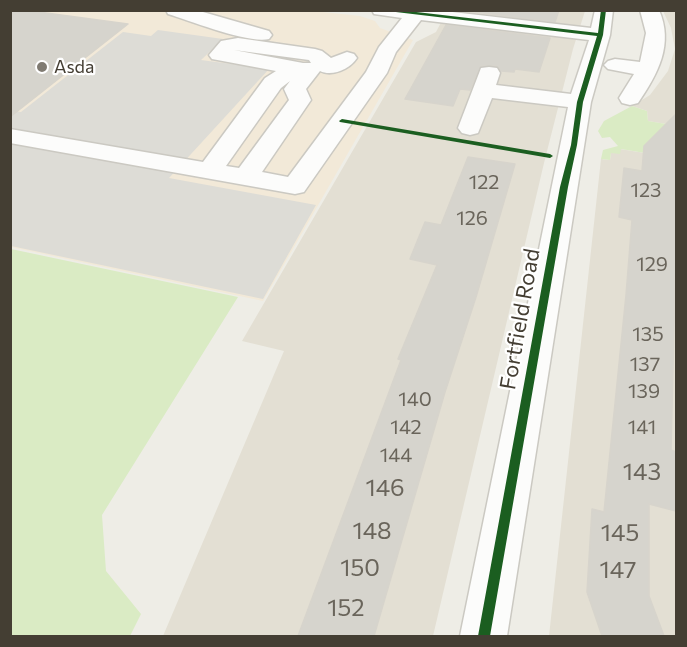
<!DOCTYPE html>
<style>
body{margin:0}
#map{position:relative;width:687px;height:647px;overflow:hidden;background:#eeede6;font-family:Commissioner,sans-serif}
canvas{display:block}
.frame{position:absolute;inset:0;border:12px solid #443e33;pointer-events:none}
</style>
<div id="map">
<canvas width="687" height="647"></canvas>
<div class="frame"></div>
</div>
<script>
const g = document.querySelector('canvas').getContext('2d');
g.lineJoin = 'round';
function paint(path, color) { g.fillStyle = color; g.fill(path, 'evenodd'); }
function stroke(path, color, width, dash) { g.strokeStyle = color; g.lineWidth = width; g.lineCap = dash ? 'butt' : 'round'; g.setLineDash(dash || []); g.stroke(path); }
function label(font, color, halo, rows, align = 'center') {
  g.font = font + ' Commissioner,sans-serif'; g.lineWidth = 4.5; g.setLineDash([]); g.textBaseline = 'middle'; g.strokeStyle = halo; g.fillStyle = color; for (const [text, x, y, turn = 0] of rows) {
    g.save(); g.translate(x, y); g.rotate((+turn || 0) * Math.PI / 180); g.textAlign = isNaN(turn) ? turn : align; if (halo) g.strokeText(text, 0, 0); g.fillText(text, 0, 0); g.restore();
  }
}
paint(new Path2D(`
 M447,11H585L573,49L544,163L433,636H163L284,351L242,341L416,42L436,32Z
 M663,11H676V131L664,129L666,124L648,121L647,111L632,106L650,95L668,71L675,49L671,28Z
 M620,149L676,158V636H549L601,159L610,160L611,153Z`), '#e3dfd3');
paint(new Path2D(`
 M11,11H314L360,16L375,21L380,28L413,40L263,301L11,247Z`), '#f2e9d8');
paint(new Path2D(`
 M632,106L647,111L648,121L666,124L664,129L676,131V158L621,149L620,154L611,153L610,160L601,159L603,150L618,146L610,137L602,138L598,131L604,121Z
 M11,249L238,297L102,515L106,571L141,614L130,636H11Z`), '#daebc4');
paint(new Path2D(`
 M158,30L223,39L201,60L269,69L169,178L316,205L263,299L11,246L10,110L21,112L123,32L151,36Z`), '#dddcd6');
const building = new Path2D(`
 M10,10H24L128,24L10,117Z
 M459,10H559L555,22Z
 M446,25L550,38L539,72L515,69L514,72L501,71L497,66H481L470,90L460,89L453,106L405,99Z
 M676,114V247L671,450L676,452V511L649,504V596L664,636H602L587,592L592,509L604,512L626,295L632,220L619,217L624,168L642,171L644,146Z
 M468,157L515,164L476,297L445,392L374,636H298L401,360L398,359L437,265L410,259L425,222L441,225Z`);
paint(building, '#d6d4cd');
stroke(building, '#d7d4cc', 1.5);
const minor = new Path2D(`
 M166,10H196L269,31L272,35L269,39C248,44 191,21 168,14Z
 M372,10H435L591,28L595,10H613L610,35L591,102L507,636H460L568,107L492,98L478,133L470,135L462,133L458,128L481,68L489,67L497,68L500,73L496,85L571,94L589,40L421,20L396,52L387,73L304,192L295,194L10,143V129L203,162L265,78L276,71L212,59L209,55L221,41L238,38L315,49L322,51L331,58L347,52L354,54L357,58C350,69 332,77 320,71L306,89L311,100L262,172L288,177L366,72L379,47L402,18L374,14ZM234,50L309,60L311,63H303ZM290,81L284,89L289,100L239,168L226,166L281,88Z
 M640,10H659C674,44 658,74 638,103L630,105L622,103L619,98L634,74L608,69L604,65L608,61L615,59L640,62L646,33Z`);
stroke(minor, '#cbc9c2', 3);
paint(minor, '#fcfcfb');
paint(new Path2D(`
 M379,10H399L598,33L601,10H606L603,35L583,102L577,145L568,187L490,636H478L560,187L571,145L577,102L597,36Z
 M342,119L550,154L553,156L550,158L340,122L339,121Z`), '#1b5e20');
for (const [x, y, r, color] of [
 [42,67,6,"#807b72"]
]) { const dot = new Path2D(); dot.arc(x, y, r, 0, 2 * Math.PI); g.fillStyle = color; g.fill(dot); stroke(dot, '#fff', 2); }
label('18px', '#443e33', '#fff', [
 ["Asda",54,67]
], 'left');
label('20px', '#6a655b', null, [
 ["122",484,182],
 ["123",646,190],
 ["126",472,218],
 ["129",652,264],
 ["135",648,334],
 ["137",645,364],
 ["139",644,391],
 ["140",415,399],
 ["142",406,427],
 ["141",642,427],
 ["144",396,455]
]);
label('22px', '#443e33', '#fff', [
 ["Fortfield Road",520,319,-80]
]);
label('24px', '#6a655b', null, [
 ["143",642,472],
 ["146",385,488],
 ["148",372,531],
 ["145",620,533],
 ["150",360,568],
 ["147",618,570],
 ["152",346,608]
]);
</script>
